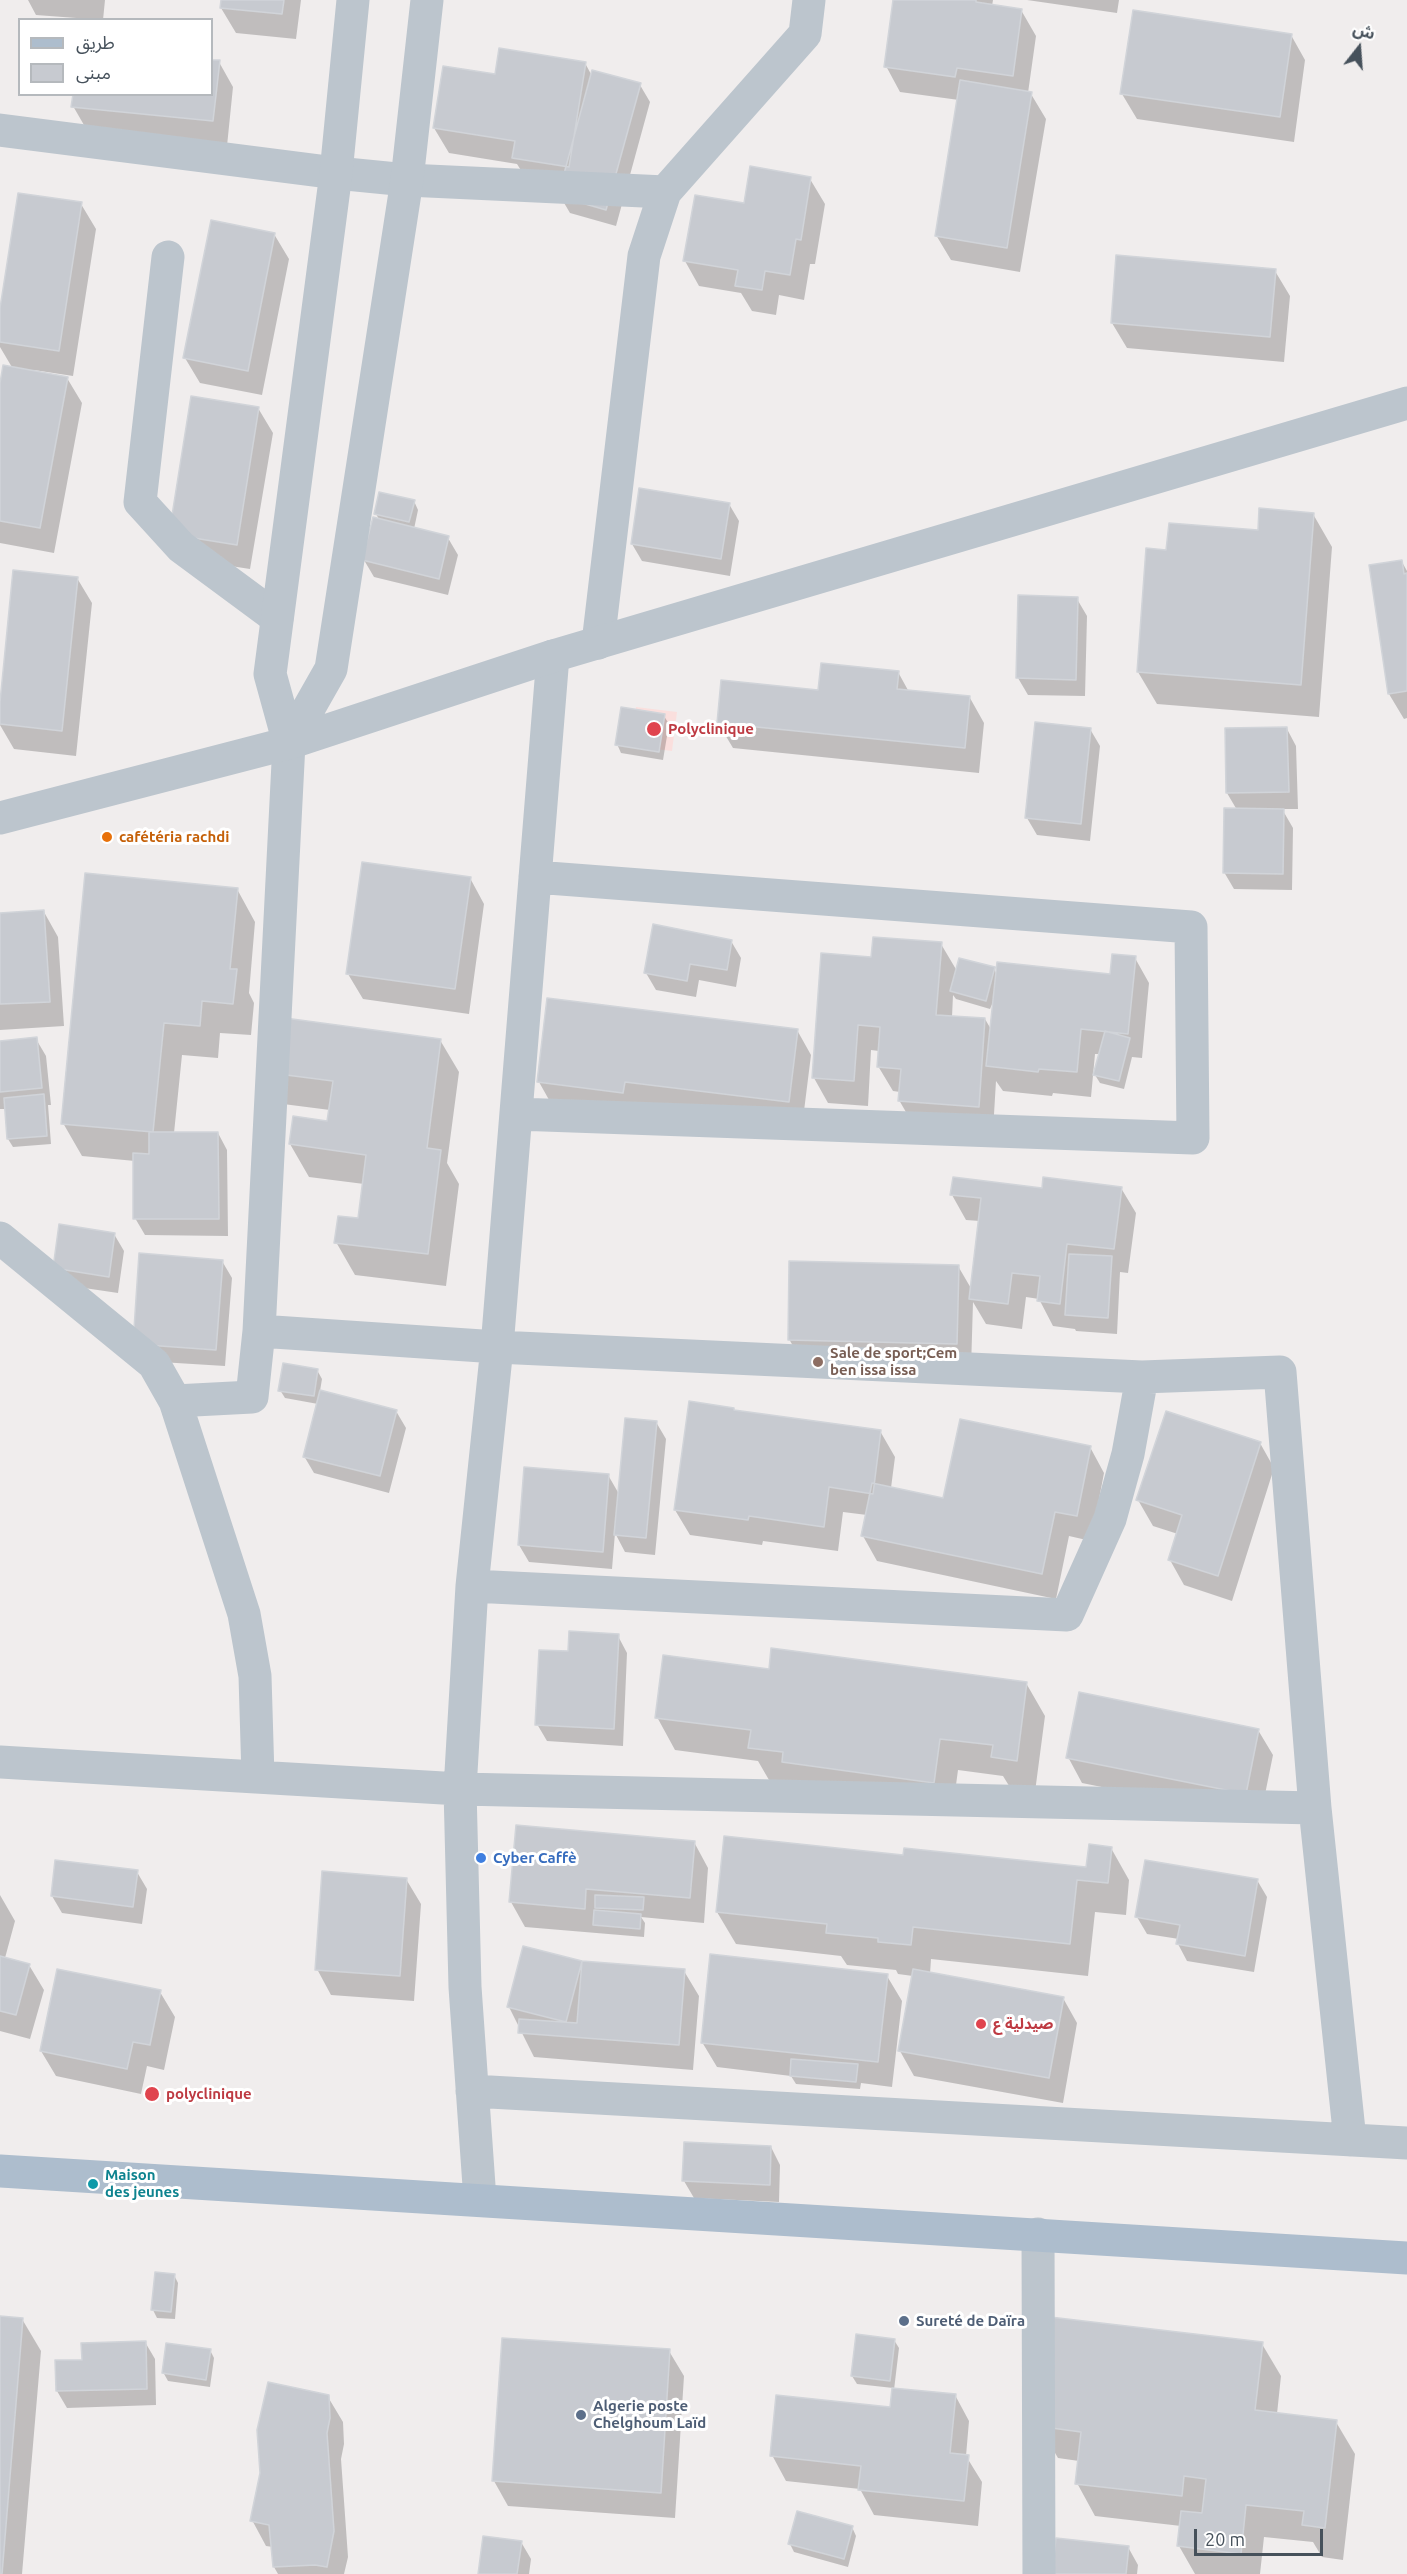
<!DOCTYPE html>
<meta charset="utf-8">
<style>
body{margin:0}
#map{position:relative;width:1407px;height:2574px;overflow:hidden;background:#f0eded;font-family:Ubuntu,"Noto Sans Arabic",sans-serif}
canvas{display:block}
.legend{position:absolute;left:18px;top:18px;width:195px;height:78px;box-sizing:border-box;background:#fff;border:2px solid #b5b9bd;margin:0;padding:8px 10px;list-style:none;font-size:18px;color:#46515b}
.legend li{display:flex;align-items:center;gap:12px;height:30px}
.legend b{width:30px;border:2px solid #b5b9bd}
.north{position:absolute;left:1329px;top:18px;width:60px;height:60px;-webkit-text-stroke:4px #fff;paint-order:stroke;rotate:17deg;font-size:16px;font-weight:700;line-height:24px;text-align:center;color:#46515b}
.north::after{content:'';display:block;margin:auto;width:21px;height:27px;background:#46515b;clip-path:polygon(50% 0,100% 100%,50% 72%,0 100%)}
.scale{position:absolute;left:1194px;top:2529px;width:129px;height:27px;box-sizing:border-box;border:3px solid #46515b;border-top:0;padding-left:8px;font-size:18px;line-height:21px;white-space:nowrap;color:#46515b;-webkit-text-stroke:4px #fff;paint-order:stroke}
</style>
<div id="map">
<canvas width="1407" height="2574"></canvas>
<ul class="legend">
<li><b style="height:8px;background:#adbdcd"></b>طريق</li>
<li><b style="height:16px;background:#c7cad0"></b>مبنى</li>
</ul>
<div class="north">ش</div>
<div class="scale">20 m</div>
</div>
<script>
const g = document.querySelector('canvas').getContext('2d');
g.lineJoin = 'round';
function paint(path, color) { g.fillStyle = color; g.fill(path, 'evenodd'); }
function stroke(path, color, width, dash) { g.strokeStyle = color; g.lineWidth = width; g.lineCap = dash ? 'butt' : 'round'; g.setLineDash(dash || []); g.stroke(path); }
function label(font, color, halo, rows, align = 'center') {
  g.font = font + ' Ubuntu,"Noto Sans Arabic",sans-serif'; g.lineWidth = 6; g.setLineDash([]); g.textBaseline = 'middle'; g.strokeStyle = halo; g.fillStyle = color; for (const [text, x, y, turn = 0] of rows) {
    g.save(); g.translate(x, y); g.rotate((+turn || 0) * Math.PI / 180); g.textAlign = isNaN(turn) ? turn : align; if (halo) g.strokeText(text, 0, 0); g.fillText(text, 0, 0); g.restore();
  }
}
paint(new Path2D(`
 M636,707L677,712L672,751L631,746Z`), '#fadfdd');
paint(new Path2D(`
 M28,0H105L103,20L36,15Z
 M222,0H301L296,39L236,33L221,8Z
 M895,0H993L992,6L1021,10L1036,36L1028,93L1031,94L1046,119L1020,272L951,260L936,235L959,100L900,92L886,66Z
 M1027,0H1119L1117,13Z
 M1291,35L1305,60L1294,142L1137,119L1122,94Z
 M212,61L219,62L233,87L227,146L88,132L73,106L212,94Z
 M585,63L592,76L640,85L650,102L616,226L570,213L560,196L529,183L517,164L449,153L434,128L496,76Z
 M810,179L825,204L815,264H810L804,300L779,295L776,315L752,311L741,293L699,286L685,261L745,204Z
 M81,204L96,229L73,376L34,370V372L67,378L82,403L54,553L0,543V392L13,369L0,347V318Z
 M274,234L289,259L262,395L200,383L185,358Z
 M1275,271L1290,296L1284,362L1127,348L1112,323Z
 M258,408L273,433L250,569L185,559Z
 M414,501L418,510L414,529L448,538L458,555L448,595L374,577L364,560L380,521L376,514Z
 M729,504L739,521L730,576L642,561L632,544Z
 M1313,514L1332,547L1319,717L1157,704L1138,672L1168,551L1259,531Z
 M1402,562L1407,571V718L1404,719L1389,694Z
 M77,578L92,603L76,756L14,749L0,725V717Z
 M1077,599L1087,616L1085,696L1028,695L1018,678Z
 M898,672L909,692L970,698L984,723L979,773L733,748L718,723L820,692Z
 M664,716L669,724L663,760L621,753L617,744Z
 M1090,729L1100,746L1090,841L1037,835L1027,818Z
 M1287,729L1296,746L1298,809H1282L1293,828L1292,890L1234,889L1224,872L1237,810L1227,793Z
 M470,878L484,904L469,1014L363,999L348,974Z
 M237,889L255,922L249,993L254,1003L251,1035L220,1033L218,1058L182,1055L174,1133H218L227,1150L228,1236L145,1235L135,1218V1161L82,1156L63,1123Z
 M44,912L58,937L64,1026L0,1030V915Z
 M731,941L741,958L736,987L699,980L696,997L656,990L646,973Z
 M941,944L957,971L994,969L997,975L1111,976L1135,958L1149,983L1142,1058L1132,1057L1124,1089L1100,1083L1095,1075L1100,1054H1095L1091,1097L1053,1093L1052,1096L1003,1091L996,1081L993,1131L914,1126L899,1100L900,1092L893,1091L878,1066L879,1051L871,1050L868,1106L828,1103L814,1078L873,959ZM953,995L956,999L990,1009L995,997L992,1031L985,1019L952,1017Z
 M797,1030L811,1055L802,1127L553,1107L539,1082Z
 M36,1039L46,1056L51,1105H48L51,1144L13,1147L8,1139L6,1109H0V1043Z
 M440,1040L459,1072L447,1163L459,1184L446,1286L355,1275L336,1242L359,1220L364,1184L309,1177L290,1144L328,1123L330,1110L283,1104L265,1072Z
 M1121,1188L1136,1213L1128,1273L1120,1272L1117,1334L1076,1331L1075,1329L1053,1326L1039,1299L1026,1297L1022,1329L986,1324L973,1302L971,1369L804,1365L789,1339L958,1266L972,1290L980,1221L966,1220L952,1195Z
 M114,1234L124,1251L118,1293L64,1285L54,1268Z
 M222,1261L232,1278L225,1366L144,1361Z
 M317,1370L322,1379L320,1391L396,1411L406,1428L389,1493L314,1473L304,1456L318,1404L285,1398L280,1390Z
 M735,1411L880,1431L895,1457L891,1488L945,1500L1090,1447L1104,1473L1091,1541L1069,1536L1056,1599L877,1561L863,1536L867,1515L843,1512L838,1551L763,1541L762,1545L690,1535L675,1510Z
 M656,1422L666,1439L655,1555L625,1552L615,1533L612,1569L529,1562L519,1545L608,1475L619,1494Z
 M1260,1443L1274,1468L1232,1601L1184,1585L1170,1560L1178,1534L1153,1526L1138,1500Z
 M618,1636L627,1653L623,1746L547,1741L537,1724L569,1653Z
 M770,1671L1026,1683L1045,1716L1035,1792L1011,1789L1003,1776L958,1770L952,1815L769,1780L758,1761L675,1750L657,1717Z
 M1258,1730L1273,1755L1260,1819L1082,1783L1068,1757Z
 M694,1842L708,1868L704,1923L641,1917L645,1923L644,1937L525,1927L511,1902Z
 M1111,1848L1129,1880L1126,1915L1095,1912L1088,1976L931,1959L930,1974L1063,1998L1077,2023L1063,2103L914,2076L900,2051L913,1976L898,1974L896,1970L847,1965L841,1956L736,1944L717,1912L904,1856L1088,1869Z
 M137,1872L147,1889L142,1924L62,1913L52,1896Z
 M406,1879L421,1904L414,2001L331,1995L317,1969Z
 M1257,1880L1267,1897L1254,1972L1187,1961L1178,1944L1179,1939L1147,1934L1137,1917Z
 M0,1895L15,1921L5,1958L29,1965L44,1990L30,2039L0,2031Z
 M524,1948L583,1963L684,1971L699,1996L693,2070L534,2057L509,2007Z
 M887,1976L902,2001L892,2087L861,2083L860,2089L796,2084L791,2076L717,2067L702,2042Z
 M160,1992L175,2017L164,2070L147,2066L141,2094L56,2076L41,2051Z
 M771,2147L780,2165L779,2202L694,2198L684,2181Z
 M174,2275L178,2283L175,2319L157,2318L153,2310Z
 M0,2317L22,2319L41,2351L22,2574H0Z
 M894,2340L899,2348L894,2390L955,2395L969,2421L966,2456L982,2482L978,2526L874,2515L860,2489L786,2481L772,2455L891,2408L893,2388L857,2384L852,2376Z
 M145,2342L155,2359L156,2405L67,2408L57,2391L84,2361Z
 M1262,2344L1281,2376L1277,2414L1336,2422L1355,2454L1343,2560L1322,2557L1313,2542L1264,2537L1260,2574H1195L1179,2546L1181,2526L1095,2516L1077,2483L1079,2461L1058,2458L1039,2426Z
 M210,2350L214,2358L210,2387L168,2381L163,2372Z
 M669,2351L684,2376L675,2518L508,2506L494,2481Z
 M328,2397L343,2422L344,2444L341,2459L348,2557L344,2574H278L274,2567L273,2547L266,2546L252,2520Z
 M852,2527L856,2536L848,2567L794,2552L790,2544Z
 M521,2542L531,2559L529,2574H480Z
 M1128,2547L1138,2565L1137,2574H1054Z`), '#0003');
const building = new Path2D(`
 M221,0H284L282,14L220,8Z
 M893,0H976V2L1022,9L1013,76L957,68L955,77L884,67Z
 M1133,10L1292,34L1280,117L1120,94Z
 M499,48L586,62L569,167L512,158L515,141L433,128L443,66L495,74Z
 M212,60H220L213,121L71,107L73,94H212Z
 M592,70L641,83L606,210L558,196Z
 M960,80L1032,92L1007,248L935,236Z
 M750,166L811,177L801,240L796,239L790,275L765,271L762,290L735,286L738,270L683,261L695,195L744,203Z
 M18,193L82,202L59,351L0,342V308Z
 M211,220L275,233L248,371L183,358Z
 M1116,255L1276,269L1270,337L1111,323Z
 M3,365L68,377L40,528L0,521V383Z
 M191,396L259,407L237,545L169,534Z
 M639,488L730,503L721,559L631,544Z
 M379,492L415,500L409,522L374,514Z
 M1259,508L1314,513L1301,685L1137,672L1146,548L1166,550L1169,523L1258,530Z
 M373,517L449,536L439,579L362,560Z
 M1402,560L1404,574L1407,573V691L1388,694L1369,565Z
 M13,570L78,577L62,731L0,724V702Z
 M1018,595L1078,597L1076,680L1016,678Z
 M821,663L899,671L897,689L970,696L965,748L717,723L721,680L818,690Z
 M621,707L665,714L659,752L615,745Z
 M1035,722L1091,728L1081,824L1025,818Z
 M1287,727L1289,792L1226,793L1225,728Z
 M1224,808L1284,809L1283,874L1223,873Z
 M362,862L471,877L455,989L346,974Z
 M85,873L238,888L230,969H237L233,1004L202,1001L200,1026L164,1023L153,1132L61,1124Z
 M44,910L50,1002L0,1004V913Z
 M653,924L732,940L727,970L690,964L687,981L644,973Z
 M873,937L942,942L936,1015L985,1018L979,1107L898,1101L901,1069L877,1067L880,1027L858,1025L854,1081L812,1078L821,953L871,957Z
 M1112,954L1136,956L1128,1034L1081,1029L1077,1072L1039,1069L1038,1072L986,1066L997,962L1110,974Z
 M959,958L995,967L986,1001L950,991Z
 M547,998L798,1029L789,1102L625,1082L623,1093L537,1082Z
 M270,1016L441,1039L427,1148L441,1150L428,1254L334,1243L338,1216L358,1218L366,1155L289,1144L293,1116L327,1121L333,1081L263,1072Z
 M1105,1031L1130,1038L1119,1081L1093,1075Z
 M37,1037L42,1088L0,1092V1041Z
 M44,1094L47,1136L7,1139L4,1098Z
 M149,1132H218L219,1219H133V1153L149,1154Z
 M953,1177L1042,1188L1043,1177L1122,1187L1114,1249L1067,1244L1060,1304L1037,1301L1040,1276L1012,1273L1008,1304L969,1299L981,1198L950,1195Z
 M59,1224L115,1233L109,1277L53,1268Z
 M139,1253L223,1260L216,1350L133,1344Z
 M1069,1254L1112,1256L1108,1318L1065,1315Z
 M789,1261L959,1265L957,1344L788,1340Z
 M283,1363L318,1369L314,1396L278,1391Z
 M320,1390L397,1410L380,1476L303,1457Z
 M689,1401L734,1408V1410L881,1430L873,1494L829,1487L824,1527L749,1516L748,1520L674,1510Z
 M1166,1411L1261,1442L1218,1576L1168,1560L1182,1515L1136,1500Z
 M625,1418L657,1421L646,1538L614,1535Z
 M960,1419L1091,1446L1077,1516L1055,1512L1042,1574L861,1536L872,1483L943,1498Z
 M524,1467L609,1474L603,1552L518,1545Z
 M569,1631L619,1634L614,1729L535,1725L539,1650L568,1651Z
 M771,1648L1027,1682L1017,1761L991,1757L993,1745L940,1739L934,1783L782,1762L783,1752L748,1748L751,1730L655,1718L663,1655L769,1669Z
 M1079,1692L1259,1729L1246,1794L1066,1758Z
 M516,1825L695,1841L690,1898L586,1889L585,1909L509,1902Z
 M724,1836L903,1855L904,1848L1086,1867L1089,1844L1112,1847L1108,1883L1077,1880L1070,1944L913,1927L911,1945L878,1942V1938L826,1933L827,1924L716,1912Z
 M55,1860L138,1870L133,1907L51,1896Z
 M1145,1860L1258,1879L1245,1956L1176,1944L1180,1925L1135,1917Z
 M322,1871L407,1878L400,1976L315,1970Z
 M595,1895L644,1897L643,1910L595,1908Z
 M594,1910L641,1914L640,1929L593,1925Z
 M523,1946L582,1961L566,2022L507,2007Z
 M710,1954L888,1974L878,2062L701,2043Z
 M0,1956L30,1964L16,2015L0,2011Z
 M582,1961L685,1969L679,2045L518,2033L519,2019L577,2023Z
 M57,1969L161,1990L150,2045L133,2042L127,2069L40,2051Z
 M913,1969L1064,1997L1049,2078L898,2051Z
 M791,2059L858,2064L856,2082L790,2076Z
 M684,2142L771,2146L770,2185L682,2181Z
 M155,2272L175,2274L171,2312L151,2310Z
 M0,2316L23,2318L2,2574H0Z
 M1050,2317L1263,2342L1255,2410L1337,2420L1325,2528L1302,2525L1304,2511L1246,2505L1241,2554L1177,2546L1181,2511L1202,2513L1206,2479L1184,2476L1182,2496L1075,2484L1081,2432L1037,2426Z
 M856,2334L895,2339L890,2381L851,2376Z
 M502,2338L670,2349L661,2493L492,2481Z
 M146,2341L147,2389L56,2391L55,2360H82L81,2343Z
 M166,2343L211,2349L206,2380L162,2373Z
 M268,2382L329,2395L330,2418L327,2433L334,2531L327,2567L315,2565L273,2567L269,2525L250,2521L260,2473L257,2430Z
 M892,2388L956,2394L950,2453L969,2455L964,2501L858,2490L861,2466L770,2456L776,2395L890,2407Z
 M797,2511L853,2526L844,2559L788,2544Z
 M483,2536L522,2541L517,2574H478Z
 M1056,2538L1129,2546L1126,2574H1052Z`);
paint(building, '#c7cad0');
stroke(building, '#d1d4d9', 1.5);
stroke(new Path2D(`
 M0,130L336,173L407,180L665,192
 M168,257L140,502L181,547L277,618
 M598,643L644,256L665,192L805,34L809,0
 M516,1114L1193,1138L1191,927L535,877
 M0,1238L154,1364L175,1401L244,1614L255,1676L258,1777
 M259,1331L289,743
 M1142,1377L1280,1372L1315,1808
 M175,1401L252,1397L259,1331L497,1347L1142,1377L1128,1454L1110,1519L1067,1615L472,1586
 M0,1762L460,1789L1315,1808L1350,2140
 M472,2091L1407,2143
 M480,2200L465,1987L460,1789L472,1586L497,1347L553,656
 M1038,2234L1039,2574`), '#bcc5cd', 33);
stroke(new Path2D(`
 M289,743L331,669L407,180L427,0
 M289,743L270,674L336,173L353,0
 M0,818L289,743L553,656L1407,403`), '#bcc5cd', 33);
stroke(new Path2D(`
 M0,2171L1407,2258`), '#adbdcd', 33);
for (const [x, y, r, color] of [
 [654,729,8,"#e0444e"],
 [107,837,6,"#e8710a"],
 [818,1362,6,"#8d6e63"],
 [481,1858,6,"#3f7fe0"],
 [981,2024,6,"#e0444e"],
 [152,2094,8,"#e0444e"],
 [93,2184,6,"#0f9aa8"],
 [904,2321,6,"#5c6f8a"],
 [581,2415,6,"#5c6f8a"]
]) { const dot = new Path2D(); dot.arc(x, y, r, 0, 2 * Math.PI); g.fillStyle = color; g.fill(dot); stroke(dot, '#fff', 2); }
label('bold 15px', '#be3a42', '#fff', [
 ["Polyclinique",668,729],
 ["صيدلية ع",993,2024],
 ["polyclinique",166,2094]
], 'left');
label('bold 15px', '#c56008', '#fff', [
 ["cafétéria rachdi",119,837]
], 'left');
label('bold 15px', '#785e54', '#fff', [
 ["Sale de sport;Cem",830,1353],
 ["ben issa issa",830,1370]
], 'left');
label('bold 15px', '#366cbe', '#fff', [
 ["Cyber Caffè",493,1858]
], 'left');
label('bold 15px', '#0d838f', '#fff', [
 ["Maison",105,2175],
 ["des jeunes",105,2192]
], 'left');
label('bold 15px', '#4e5e75', '#fff', [
 ["Sureté de Daïra",916,2321],
 ["Algerie poste",593,2406],
 ["Chelghoum Laïd",593,2423]
], 'left');
</script>
